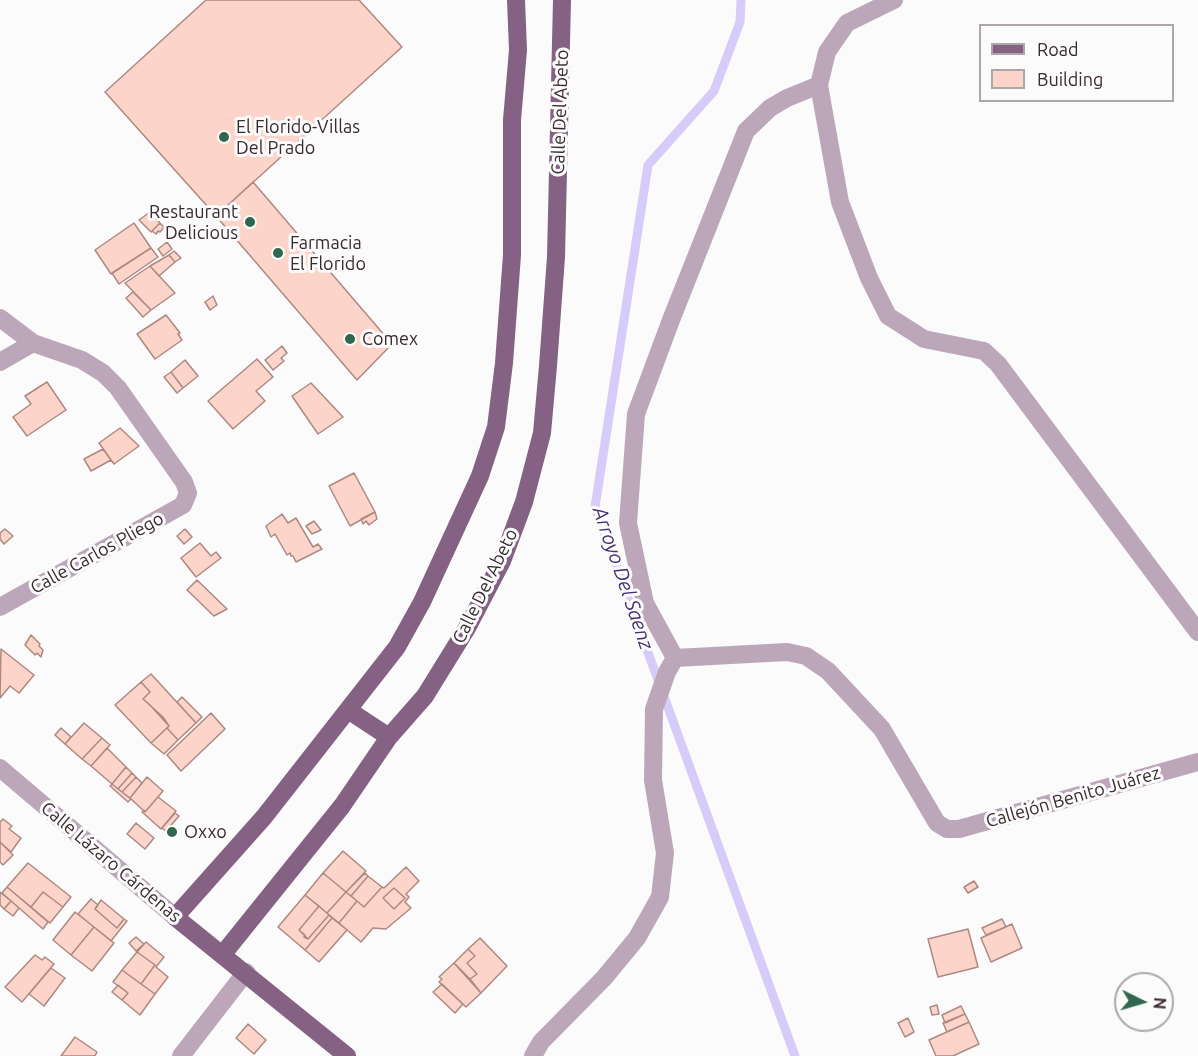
<!DOCTYPE html>
<meta charset="utf-8">
<style>
body{margin:0}
#map{position:relative;width:1198px;height:1056px;overflow:hidden;background:#fbfbfb;font-family:Ubuntu,sans-serif}
canvas{display:block}
.legend{position:absolute;left:979px;top:24px;width:195px;height:78px;box-sizing:border-box;background:#fbfbfb;border:2px solid #ada7a9;margin:0;padding:8px 10px;list-style:none;font-size:18px;color:#392a2e}
.legend li{display:flex;align-items:center;gap:12px;height:30px}
.legend b{width:30px;border:2px solid #ada7a9}
.north{position:absolute;left:1114px;top:972px;width:60px;height:60px;box-sizing:border-box;background:#fbfbfb;border:2px solid #ada7a9;border-radius:50%;rotate:95deg;font-size:16px;font-weight:700;line-height:24px;text-align:center;color:#392a2e}
.north::after{content:'';display:block;margin:auto;width:21px;height:27px;background:#31674e;clip-path:polygon(50% 0,100% 100%,50% 72%,0 100%)}
</style>
<div id="map">
<canvas width="1198" height="1056"></canvas>
<ul class="legend">
<li><b style="height:8px;background:#856183"></b>Road</li>
<li><b style="height:16px;background:#fdd4ca"></b>Building</li>
</ul>
<div class="north">N</div>
</div>
<script>
const g = document.querySelector('canvas').getContext('2d');
g.lineJoin = 'round';
function stroke(path, color, width, dash) { g.strokeStyle = color; g.lineWidth = width; g.lineCap = dash ? 'butt' : 'round'; g.setLineDash(dash || []); g.stroke(path); }
function paint(path, color) { g.fillStyle = color; g.fill(path, 'evenodd'); }
function label(font, color, halo, rows, align = 'center') {
  g.font = font + ' Ubuntu,sans-serif'; g.lineWidth = 6; g.setLineDash([]); g.textBaseline = 'middle'; g.strokeStyle = halo; g.fillStyle = color; for (const [text, x, y, turn = 0] of rows) {
    g.save(); g.translate(x, y); g.rotate((+turn || 0) * Math.PI / 180); g.textAlign = isNaN(turn) ? turn : align; if (halo) g.strokeText(text, 0, 0); g.fillText(text, 0, 0); g.restore();
  }
}
stroke(new Path2D(`
 M741,0L740,22L714,91L648,165L595,507L795,1056`), '#d7cbfa', 9);
const building = new Path2D(`
 M206,0H359L402,47L216,216L105,92Z
 M253,182L392,344L357,380L216,216Z
 M150,212L160,223L151,232L139,220Z
 M134,223L151,248L111,274L95,250Z
 M160,223L164,227L160,232L158,231L156,234L152,231Z
 M167,242L172,249L163,256L158,249Z
 M151,248L158,257L119,284L112,273Z
 M174,251L181,258L175,262L169,255Z
 M169,255L175,262L159,276L150,266Z
 M150,266L175,293L151,310L125,283Z
 M133,292L151,310L143,317L126,298Z
 M213,296L217,305L210,310L205,302Z
 M166,315L180,333L178,334L182,340L155,359L137,334Z
 M282,346L287,353L281,358L284,361L273,370L265,360Z
 M257,359L273,377L256,391L265,401L233,429L208,401Z
 M185,360L198,376L183,388L171,372Z
 M171,372L183,388L177,393L164,377Z
 M47,382L66,410L27,436L13,417L31,404L25,396Z
 M311,383L343,417L318,434L292,396Z
 M120,428L139,446L114,464L99,443Z
 M103,449L111,460L91,471L84,459Z
 M354,473L375,512L350,526L329,486Z
 M375,512L377,519L369,525L366,521L363,524L361,519Z
 M282,514L288,523L296,518L313,547L318,544L322,549L296,562L293,556H291L290,553L287,555L275,534L271,537L266,526Z
 M314,521L321,530L312,534L306,526Z
 M5,529L13,536L4,544L0,539V533Z
 M185,529L192,537L184,544L177,536Z
 M200,543L211,556L216,552L221,558L196,577L181,558Z
 M197,580L227,609L214,616L187,590Z
 M31,635L40,644L39,646L43,650L41,657L37,653L35,655L25,645Z
 M1,649L34,675L19,693L10,686L0,698Z
 M151,674L196,723L178,740L167,728L169,726L163,717L143,699L150,692L141,682Z
 M141,682L150,692L143,699L150,705L169,726L151,743L115,705Z
 M182,697L202,717L196,723L177,702Z
 M211,713L225,729L181,771L167,755Z
 M84,723L102,738L82,759L65,744Z
 M61,728L71,737L65,744L55,735Z
 M167,728L178,740L164,754L151,743Z
 M102,738L110,745L91,766L82,759Z
 M107,748L126,767L112,784L91,766Z
 M126,767L132,773L118,789L112,784Z
 M132,773L136,777L122,792L118,789Z
 M136,777L142,783L130,798L122,792Z
 M147,777L163,791L145,812L130,798Z
 M112,784L118,789L131,799L128,802L110,786Z
 M158,797L176,811L161,829L142,812L144,810L145,812Z
 M175,813L179,816L166,831L162,828Z
 M3,819L12,826L9,829L21,838L11,852L0,842V822Z
 M136,823L154,838L145,849L127,834Z
 M0,842L13,855L3,865L0,862Z
 M343,851L366,871L346,892L323,873Z
 M28,863L71,897L63,907L43,892L31,907L7,887Z
 M406,867L419,881L406,894L409,897L405,902L411,908L386,929L373,928L361,942L339,923L357,901L364,907L382,887L384,888ZM394,888L405,898L394,909L383,898Z
 M323,873L346,892L327,913L305,895Z
 M365,873L368,876L351,896L346,892Z
 M368,876L382,887L364,907L351,896Z
 M974,881L978,887L968,893L964,887Z
 M7,887L48,922L43,929L2,893Z
 M394,888L405,898L394,909L383,898Z
 M0,892L11,901L4,909L0,905Z
 M43,892L63,907L50,923L31,907Z
 M346,892L357,901L339,923L327,913Z
 M305,895L319,906L299,930L305,935L304,937L308,939L329,915L332,918L305,950L278,927Z
 M91,899L98,905L95,909L117,928L124,919L127,921L111,941L78,914Z
 M101,900L124,919L117,928L95,909Z
 M11,901L19,908L13,916L4,909Z
 M319,906L329,915L308,939L299,930Z
 M75,912L94,927L71,955L53,940Z
 M332,918L347,930L319,962L305,950Z
 M1002,919L1006,927L986,935L982,928Z
 M1012,924L1022,948L991,962L981,938Z
 M94,927L114,943L92,971L71,955Z
 M968,929L978,967L938,977L928,939Z
 M136,937L144,944L136,951L129,943Z
 M480,938L507,966L481,993L470,979L477,974L467,963L475,956L468,949Z
 M146,942L164,957L156,967L168,977L155,994L141,984L155,965L137,952Z
 M468,949L475,956L467,963L477,974L470,979L454,963Z
 M137,952L155,965L141,984L122,970Z
 M35,955L42,960L45,957L54,964L22,1002L5,987Z
 M454,963L481,993L466,1007L439,982L442,979L439,977Z
 M51,968L65,978L44,1006L29,994Z
 M122,970L155,994L140,1015L122,1000L128,993L113,982Z
 M442,984L463,1004L455,1013L433,992Z
 M118,985L128,993L122,1000L112,992Z
 M937,1005L939,1014L932,1015L930,1007Z
 M961,1006L965,1014L945,1023L942,1015Z
 M965,1014L969,1022L947,1032L943,1023Z
 M908,1018L914,1032L905,1037L898,1023Z
 M969,1022L979,1044L953,1056H936L929,1040Z
 M248,1024L266,1040L254,1054L236,1038Z
 M75,1037L97,1052L95,1056H61Z`);
paint(building, '#fdd4ca');
stroke(building, '#ae8981', 1.5);
stroke(new Path2D(`
 M819,85L840,202L869,278L888,316L924,339L984,351L998,364L1198,632
 M0,318L33,343L82,360L103,373L118,388L184,482L188,493L183,505L0,607
 M0,362L33,343
 M675,658L645,603L628,523L636,414L671,320L746,131L770,108L787,98L819,85L827,52L847,23L894,0
 M675,658L787,652L806,656L828,671L882,729L937,823L947,829H959L1198,762
 M0,768L175,917
 M181,1056L246,972
 M533,1056L541,1042L604,978L637,938L660,897L665,853L653,780L654,709L667,672L675,658`), '#bca7ba', 18);
stroke(new Path2D(`
 M348,710L389,737
 M223,954L342,806L389,737L425,696L467,628L502,561L524,502L542,433L548,366L556,257L562,0
 M347,1056L175,917L264,817L397,647L422,602L480,476L496,427L504,363L512,255V120L518,50L516,0`), '#856183', 18);
for (const [x, y, r, color] of [
 [224,137,6,"#31674e"],
 [250,222,6,"#31674e"],
 [278,253,6,"#31674e"],
 [350,339,6,"#31674e"],
 [172,832,6,"#31674e"]
]) { const dot = new Path2D(); dot.arc(x, y, r, 0, 2 * Math.PI); g.fillStyle = color; g.fill(dot); stroke(dot, '#fbfbfb', 2); }
label('18px', '#392a2e', '#fbfbfb', [
 ["Calle Del Abeto",560,112,-88],
 ["Calle Carlos Pliego",97,553,-29],
 ["Calle Del Abeto",485,586,-64],
 ["Callejón Benito Juárez",1073,797,-16],
 ["Calle Lázaro Cárdenas",111,862,40]
]);
label('18px', '#392a2e', '#fbfbfb', [
 ["El Florido-Villas",236,127],
 ["Del Prado",236,148],
 ["Restaurant",238,212,"right"],
 ["Delicious",238,233,"right"],
 ["Farmacia",290,243],
 ["El Florido",290,264],
 ["Comex",362,339],
 ["Oxxo",184,832]
], 'left');
label('italic 20px', '#473173', '#fbfbfb', [
 ["Arroyo Del Saenz",623,578,71]
]);
</script>
